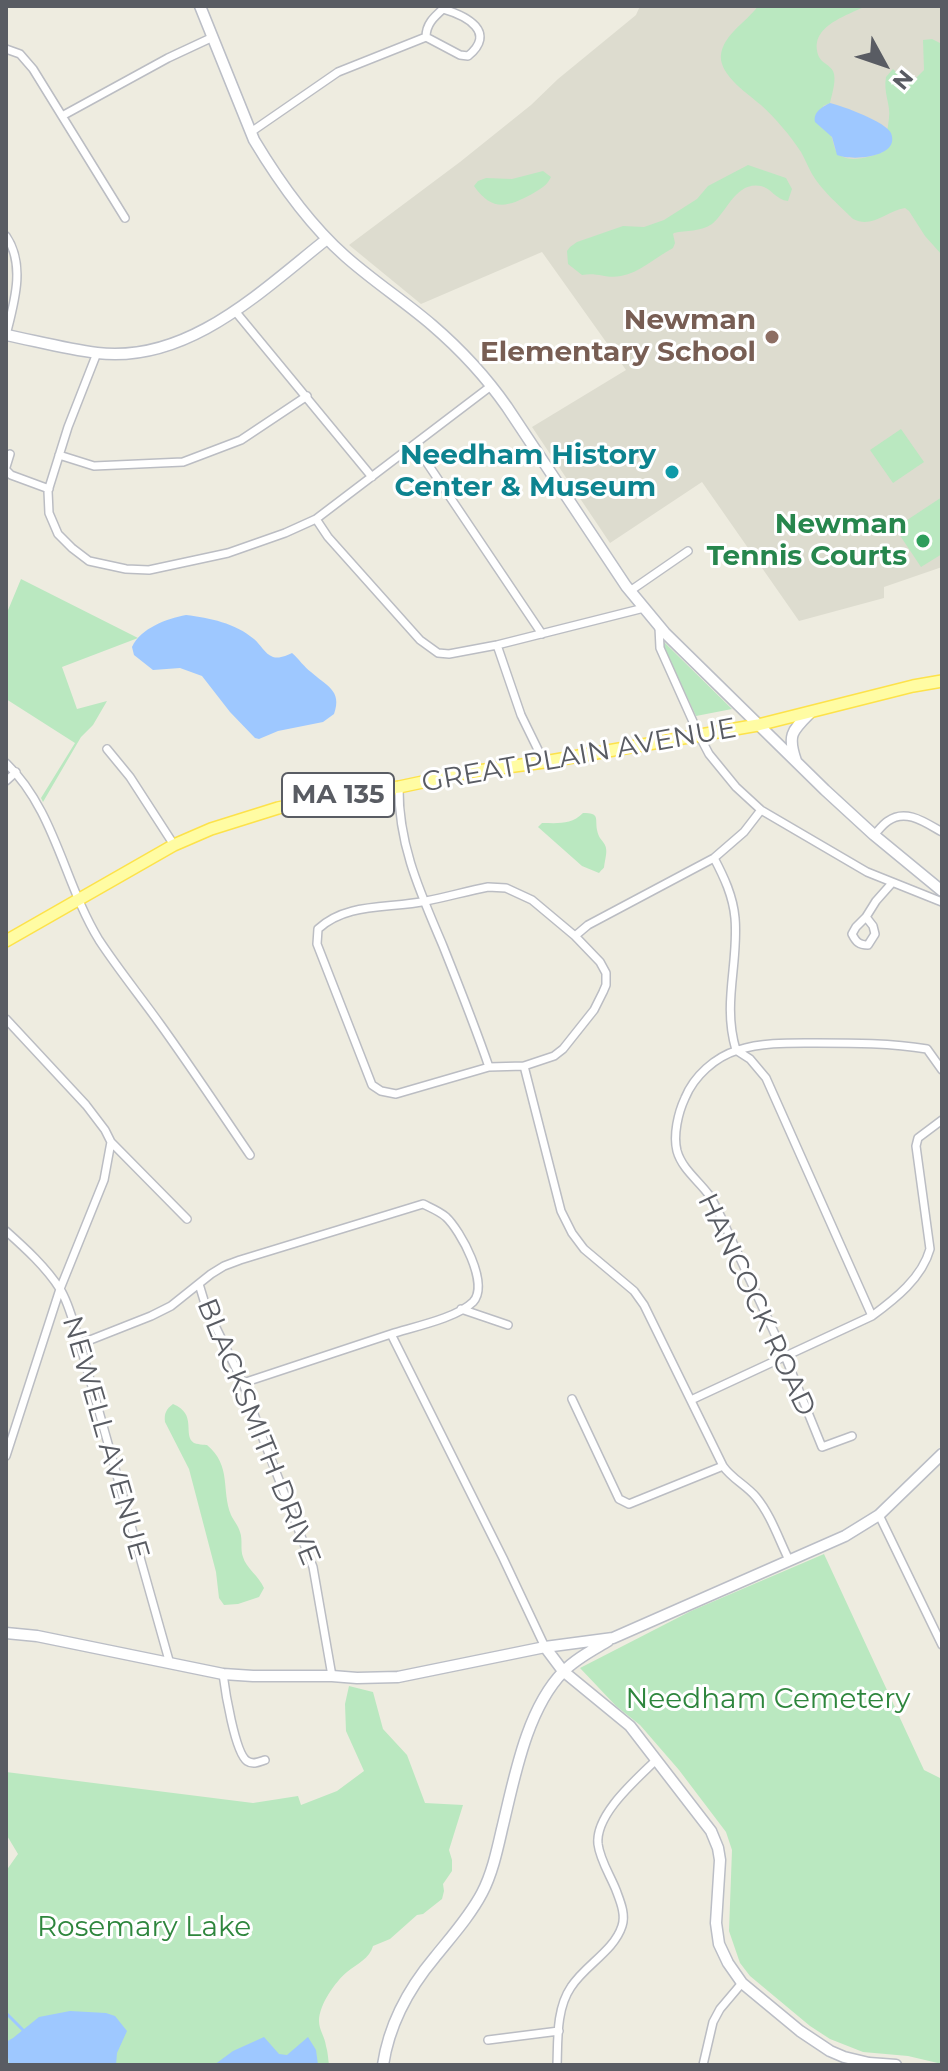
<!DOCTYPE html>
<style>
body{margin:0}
#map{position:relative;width:948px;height:2071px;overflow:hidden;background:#eeece0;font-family:Montserrat,sans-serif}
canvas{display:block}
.frame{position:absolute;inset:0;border:8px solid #595c63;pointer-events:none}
.north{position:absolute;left:844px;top:24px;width:80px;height:80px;-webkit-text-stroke:6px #fff;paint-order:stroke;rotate:130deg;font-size:22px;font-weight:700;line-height:32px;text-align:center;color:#595c63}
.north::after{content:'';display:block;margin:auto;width:28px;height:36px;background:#595c63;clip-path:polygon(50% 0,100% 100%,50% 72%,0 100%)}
</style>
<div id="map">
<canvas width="948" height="2071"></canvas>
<div class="frame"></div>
<div class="north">N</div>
</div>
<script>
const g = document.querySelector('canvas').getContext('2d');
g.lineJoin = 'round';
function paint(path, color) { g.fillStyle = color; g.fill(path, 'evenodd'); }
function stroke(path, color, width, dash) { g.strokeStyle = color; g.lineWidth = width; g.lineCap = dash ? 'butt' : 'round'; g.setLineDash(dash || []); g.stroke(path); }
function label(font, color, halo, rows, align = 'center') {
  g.font = font + ' Montserrat,sans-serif'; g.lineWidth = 6; g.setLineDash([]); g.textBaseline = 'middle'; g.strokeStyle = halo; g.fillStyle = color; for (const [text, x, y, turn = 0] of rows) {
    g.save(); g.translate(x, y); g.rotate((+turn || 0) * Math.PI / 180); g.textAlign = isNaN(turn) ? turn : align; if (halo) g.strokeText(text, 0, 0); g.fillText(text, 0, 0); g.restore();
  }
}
paint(new Path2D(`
 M640,6H942V567L884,587V598L799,621L702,482L610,543L532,427L626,370L542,252L421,304L349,245L460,162L531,105L558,79L636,15Z`), '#dddccf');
paint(new Path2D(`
 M758,6H866C846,16 807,27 819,57C822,63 830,65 833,71C837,79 832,94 830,103L823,106L835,149C844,166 869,157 883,152C885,140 888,129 889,118C891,105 883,93 886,77L893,69L902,78L913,81L924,70L923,40L932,39L942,44V255L925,236L909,211L905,208C886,211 872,229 853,219C839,205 822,191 812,174C808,167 805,159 801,152C790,135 776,119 761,105C748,94 724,78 721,60C719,37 746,23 758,6Z
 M748,165L786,178L792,189L788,201C776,200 771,188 761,186C736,181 727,212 712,224C701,232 686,230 674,233L673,234L675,243L673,248C656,257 639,273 621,276C606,279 598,272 582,275L568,264L567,251L570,247L577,242L623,226L644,227L664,220L697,199L708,186Z
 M543,171L551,177C547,186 540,189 532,194C508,207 492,212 474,186L478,181L486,178L512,179Z
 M901,429L924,462L893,483L870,450Z
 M942,497V554L921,567L895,528Z
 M21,579L138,638L62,667L77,709L107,701L93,725L81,737L43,802L41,798L75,743L6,699V615Z
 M664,642L732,709L696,716L664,648Z
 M583,813C600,813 595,818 597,830C600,845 610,840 605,861C603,871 606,865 599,873L582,866L538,827L542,823C558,823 571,825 583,813Z
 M173,1404C198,1414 182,1435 194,1443C195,1444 206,1445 207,1445C232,1466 221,1490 231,1515C234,1521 238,1525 240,1532C243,1540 240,1549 243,1557C246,1568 259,1576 264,1588L259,1597L238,1604L224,1605L219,1598L216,1572L189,1469L165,1422C164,1414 166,1409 173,1404Z
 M824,1554L924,1770L942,1779V2064L908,2056L863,2052L830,2039L810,2026L750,1976L740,1963L729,1931L732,1850L726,1832L679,1770L640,1725L616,1706L580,1668L691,1611Z
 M349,1686L373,1692L383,1729L407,1755L425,1803L463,1805L449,1850L452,1860V1871L443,1884L444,1891L442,1899L423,1914L417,1915L390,1939L373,1946C370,1958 357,1964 347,1972C335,1982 319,2005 319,2021C319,2030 325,2037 326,2046C328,2052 328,2059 329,2065H6V1871L18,1854L6,1834V1772L253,1803L298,1796L301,1805L337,1791L364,1771L346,1731L345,1704Z`), '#bae8c0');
paint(new Path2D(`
 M830,103C843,106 886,122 891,133C901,158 851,161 837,155L832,137L815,122C813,112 822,107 830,103Z
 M186,615C210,618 235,623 254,639C260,644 265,654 273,657C280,659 287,655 292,653C299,659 304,667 311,672C325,685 343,690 334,714L323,722L278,731L259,739L255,738L230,712L202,676L180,668L153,670L134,655L132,647C141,628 166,619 186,615Z
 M70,2011L106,2013L115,2016L127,2031L117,2053L116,2065H9L6,2042L13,2038L39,2017Z
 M264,2037L279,2054L287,2055L308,2037L316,2050L318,2065H214L233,2051Z`), '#9ec8ff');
stroke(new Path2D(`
 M6,2013L23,2030`), '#9ec8ff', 3);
const street = new Path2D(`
 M6,49L20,54L33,69L125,218
 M62,116L168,58L213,37
 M251,132L338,72L426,37C426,24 434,17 443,9C467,16 497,32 468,56L460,55L426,37
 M6,236C26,265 14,303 6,335
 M235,311L372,477
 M97,353L68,427L48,491L49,513L58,534L72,548L89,561L126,569L149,570L228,553L285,533L316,519L491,386
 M415,445L542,634
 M59,455L94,466L183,462L241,440L307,396
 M6,467L10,454
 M6,470L11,475L49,489
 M316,519L328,537L420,640L438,653L449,654L497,645L644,608
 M630,591L688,551
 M659,627L660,648L699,735L709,754L736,787L761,810L867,872L942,902
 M497,645L521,715L544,762
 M107,749L130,777L174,845
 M6,763C55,810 64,883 99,940C118,969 140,996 160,1024C191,1067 220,1111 250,1155
 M6,781L16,772
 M399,787C398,845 421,894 443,946C459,986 475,1026 489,1067
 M874,835C878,831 883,824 888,821C906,808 926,823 942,832
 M714,858C724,877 733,896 735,918C739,963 722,1003 736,1050
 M488,887L506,888L532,900L575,936L600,962L606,973V985L603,992L594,1010L563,1049L554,1056L524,1066L489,1067L396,1094L381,1091L372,1085L317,944L318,929C347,902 389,909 426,901C447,897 467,891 488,887Z
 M866,917L856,927L852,934C856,942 859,945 868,945L875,934L873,926L866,917L876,901L892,883
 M575,936L588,925L714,858L744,832L761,810
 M6,1019L86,1105L105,1130L111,1142L104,1180L60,1289L6,1456
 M736,1050L750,1059L766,1078L872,1316C895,1299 922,1278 930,1249L916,1146L918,1138L942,1120
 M524,1066L561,1211L572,1233L584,1249L634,1291L644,1305L723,1466C732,1479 746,1485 756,1497C771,1515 779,1540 789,1560
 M111,1142L187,1219
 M6,1231C25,1248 46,1267 60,1289C70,1305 74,1326 80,1344L170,1664
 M199,1284L206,1307L243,1383L260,1431L313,1567L332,1676
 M461,1309L508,1325
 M80,1344L151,1316L171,1306L211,1274L224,1266L240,1260L423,1204C431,1208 439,1211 446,1217C460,1230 490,1284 473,1302C457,1318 413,1327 391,1334L503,1558L545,1647
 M243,1383L391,1334
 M572,1399L619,1499L629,1504L723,1466
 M691,1400L872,1316
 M852,1436L822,1447L785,1356L721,1217C717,1210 714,1202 709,1195C699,1181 682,1169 677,1151C673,1135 678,1113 685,1098C694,1076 715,1057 738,1050C763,1042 791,1043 817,1043C853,1043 891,1043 927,1049L942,1070
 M879,1515L942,1645
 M223,1674C225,1690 235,1753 247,1761C253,1765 259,1762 265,1760
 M488,2040L559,2031
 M557,2065C558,2040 556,2009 571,1987C585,1965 614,1951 622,1926C626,1914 620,1901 616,1890C610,1875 600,1860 598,1844C595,1814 637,1779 656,1760
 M703,2065L713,2022L720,2009L742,1983`);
const secondary = new Path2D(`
 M200,6L254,140C278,180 310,225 345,256C373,281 404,301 432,325C460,349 486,377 507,407L626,586L665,633L825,790L874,835L942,891
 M6,335C36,341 66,349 97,353C188,364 261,291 327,239
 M796,761C787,735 792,731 810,713
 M6,1633L37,1636L223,1674L253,1676H332L357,1678L398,1677L545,1647L613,1638L845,1536L879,1515L942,1454
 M545,1647L563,1671L630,1726L711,1831L718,1848L720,1860L716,1923L719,1944L728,1963L742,1983L800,2031L830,2051L844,2057L869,2063L896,2065
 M383,2065C389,2025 409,1988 435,1957C451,1937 470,1916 482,1893C492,1874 497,1851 502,1829C514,1780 526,1710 563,1672C575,1659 593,1650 608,1641`);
const primary = new Path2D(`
 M6,941L174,845L211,829L278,808L334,796L399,787L470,772L544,762L758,725L913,686L942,681`);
stroke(street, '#bbbdc3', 10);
stroke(secondary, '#bbbec6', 13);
stroke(primary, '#fde24a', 14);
stroke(street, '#fff', 7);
stroke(secondary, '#fff', 10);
stroke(primary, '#fffca3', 11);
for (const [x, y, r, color] of [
 [772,337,8,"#8d6e63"],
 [672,472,8,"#0f9aa8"],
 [923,541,8,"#2e9e5b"]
]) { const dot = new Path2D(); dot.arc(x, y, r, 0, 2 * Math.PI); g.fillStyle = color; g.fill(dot); stroke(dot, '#fff', 3); }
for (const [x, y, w] of [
 [338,795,112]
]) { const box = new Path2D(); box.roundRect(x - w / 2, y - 22, w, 44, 6); g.fillStyle = '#fff'; g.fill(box); stroke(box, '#595c63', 2); }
label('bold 26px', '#595c63', null, [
 ["MA 135",338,795]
]);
label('bold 28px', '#785e54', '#fff', [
 ["Newman",756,321],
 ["Elementary School",756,353]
], 'right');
label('bold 28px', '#0d838f', '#fff', [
 ["Needham History",656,456],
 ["Center & Museum",656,488]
], 'right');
label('bold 28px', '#27864d', '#fff', [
 ["Newman",907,525],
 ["Tennis Courts",907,557]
], 'right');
label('28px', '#595c63', '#fff', [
 ["GREAT PLAIN AVENUE",579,756,-10],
 ["HANCOCK ROAD",756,1305,65],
 ["BLACKSMITH DRIVE",258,1432,68],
 ["NEWELL AVENUE",105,1438,74]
]);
label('28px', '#2e863d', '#fff', [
 ["Needham Cemetery",768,1700],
 ["Rosemary Lake",144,1928]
]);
</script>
